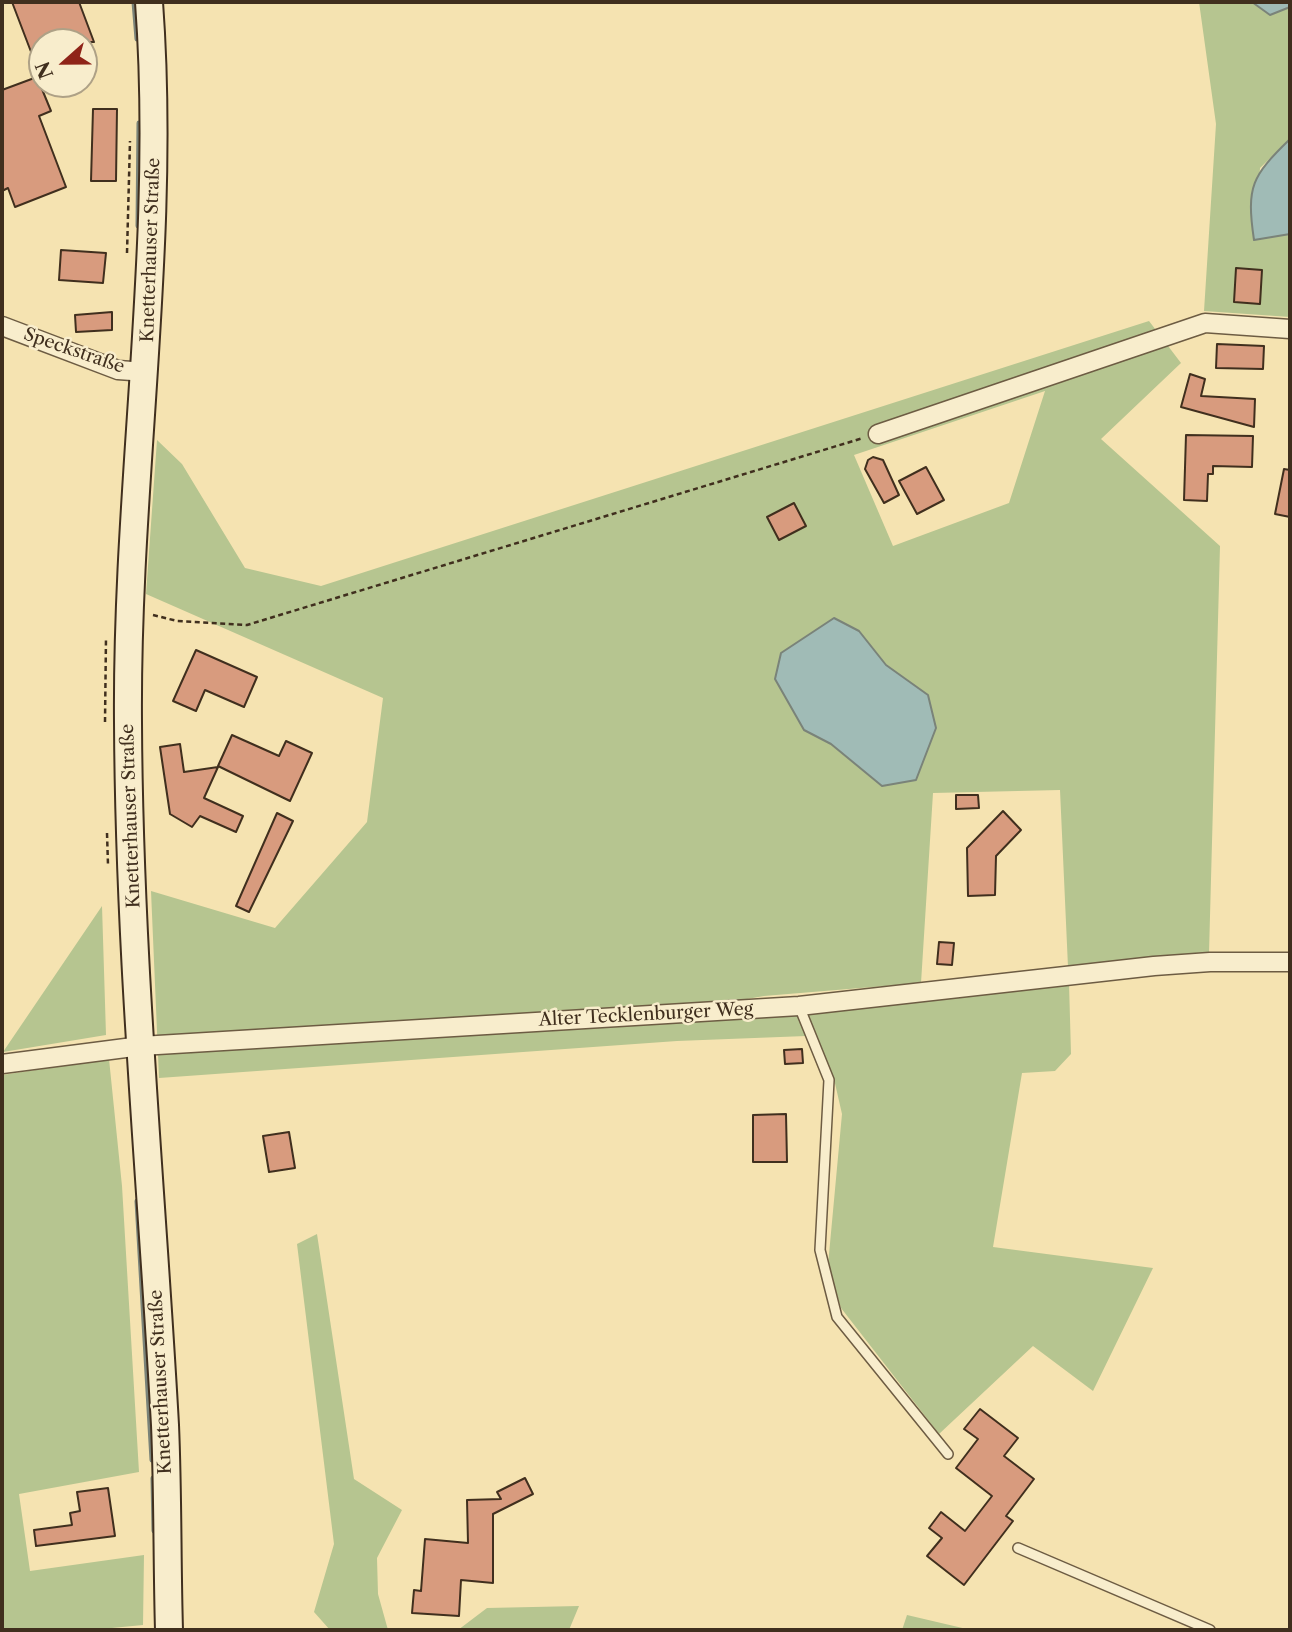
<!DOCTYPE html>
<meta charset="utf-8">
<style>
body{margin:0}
#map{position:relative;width:1292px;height:1632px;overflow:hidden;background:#f5e3b1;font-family:"Libre Caslon Text",serif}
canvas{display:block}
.frame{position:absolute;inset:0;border:4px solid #402f1e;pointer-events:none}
.north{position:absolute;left:28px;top:28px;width:70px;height:70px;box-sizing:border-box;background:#f8edcc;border:2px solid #aea186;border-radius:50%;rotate:249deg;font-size:19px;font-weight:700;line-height:28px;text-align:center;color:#402f1e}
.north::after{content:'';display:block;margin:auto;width:24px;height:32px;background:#8f2418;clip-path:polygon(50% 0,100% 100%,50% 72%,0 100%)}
</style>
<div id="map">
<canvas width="1292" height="1632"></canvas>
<div class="frame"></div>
<div class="north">N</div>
</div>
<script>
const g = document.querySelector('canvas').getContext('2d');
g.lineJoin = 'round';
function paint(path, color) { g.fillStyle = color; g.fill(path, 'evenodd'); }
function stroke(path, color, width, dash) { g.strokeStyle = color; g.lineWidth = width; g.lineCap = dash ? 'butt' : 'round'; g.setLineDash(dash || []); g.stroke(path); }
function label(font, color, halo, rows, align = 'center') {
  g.font = font + ' "Libre Caslon Text",serif'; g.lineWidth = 5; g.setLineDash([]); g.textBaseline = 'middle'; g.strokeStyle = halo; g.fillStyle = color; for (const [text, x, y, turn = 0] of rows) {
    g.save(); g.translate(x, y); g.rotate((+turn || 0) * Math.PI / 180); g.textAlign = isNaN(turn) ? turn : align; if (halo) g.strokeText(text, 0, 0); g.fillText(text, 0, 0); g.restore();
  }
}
paint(new Path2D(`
 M1199,2H1252L1270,15L1290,7V139L1260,168L1255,240L1290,234V317L1204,311L1216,124Z
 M1149,321L1181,363L1101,439L1220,546L1209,953L1068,967L1060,790L933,793L921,983L764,996L730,1002L1069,983L1071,1054L1055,1071L1022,1073L993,1247L1153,1268L1093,1391L1033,1346L939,1434L841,1308L828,1265L842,1114L834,1079L806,1036L677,1041L159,1078L151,891L275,928L367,822L383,698L146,594L157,440L182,464L245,568L321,586ZM1045,391L1009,503L893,546L854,455ZM859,631L886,665L928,695L882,786L831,744L804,730Z
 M102,906L106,1035L3,1052Z
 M109,1059L122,1186L139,1472L19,1494L30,1571L144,1555L143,1625L91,1630H2V1075Z
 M317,1234L354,1479L402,1510L377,1558L378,1594L388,1630H330L314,1612L334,1544L297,1244Z
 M579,1606L569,1630H458L487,1608Z
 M907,1615L971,1630H902Z`), '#b6c590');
const water = new Path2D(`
 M1252,2H1290V7L1270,15Z
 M1290,90V234L1254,240C1246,186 1252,176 1290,139Z
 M834,618L859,631L886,665L928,695L936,728L916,780L882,786L831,744L804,730L775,679L781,653Z`);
paint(water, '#a0bbb6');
stroke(water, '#7a8379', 2);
stroke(new Path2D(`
 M134,2L137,39
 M138,226L139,123
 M137,1201L152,1460
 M153,1478L154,1531`), '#7a8379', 5);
const building = new Path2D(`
 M12,2H79L94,42H42L41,78Z
 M37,77L51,111L39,116L66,187L15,207L8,188L2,191V90Z
 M93,109H117L116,181H91Z
 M61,250L106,253L103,283L59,280Z
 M1236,268L1262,270L1260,304L1234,302Z
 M112,312V330L76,332L75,315Z
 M1217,344L1264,346L1263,369L1216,368Z
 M1190,374L1205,379L1201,396L1255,399L1254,427L1181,407Z
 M1186,435L1253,436L1252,467L1213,466V474H1208L1207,501L1184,500Z
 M873,457L883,460L899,495L884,503L865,469L868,460Z
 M926,467L944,500L917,514L899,481Z
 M1284,469L1290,470V517L1275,514Z
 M794,503L806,526L779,540L767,517Z
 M196,650L257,677L244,707L205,690L196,711L173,701Z
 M232,735L279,756L286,741L312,753L290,801L218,766Z
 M180,744L184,772L218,767L204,798L243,816L236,832L200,816L192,827L170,814L160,747Z
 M956,795H978L979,808L956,809Z
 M1003,811L1021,830L996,856L995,895L968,896L967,848Z
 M277,813L293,821L249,912L236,906Z
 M939,942L954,943L952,965L937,964Z
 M802,1049L803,1063L785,1064L784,1050Z
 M786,1114L787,1162H753V1115Z
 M289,1132L295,1168L269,1172L263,1136Z
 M980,1409L1018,1438L1004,1456L1034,1479L1006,1516L1013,1521L964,1585L927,1556L942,1538L929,1528L941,1512L965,1531L992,1496L956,1468L978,1439L964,1429Z
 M525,1478L533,1494L493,1514V1583L461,1580L459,1616L412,1613L414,1590L421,1591L425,1539L468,1543L467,1500L501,1499L497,1492Z
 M108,1488L115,1536L36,1546L34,1530L72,1525L70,1513L80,1511L77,1492Z`);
paint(building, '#d89b7e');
stroke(building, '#402f1e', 2);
const lane = new Path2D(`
 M799,1006L829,1080L820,1250L837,1317L948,1454
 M1018,1548L1210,1630`);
const street = new Path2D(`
 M2,326L118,370L146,372
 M878,434L1205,323L1290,329
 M2,1064L141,1046L799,1006L1154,966L1210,962H1290`);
const secondary = new Path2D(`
 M149,2C167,243 126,481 128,722C129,957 152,1191 165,1425C168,1494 167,1562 169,1630`);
stroke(lane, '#6d5c43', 12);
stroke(street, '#6d5c43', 21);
stroke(secondary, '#402f1e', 30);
stroke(new Path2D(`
 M127,253L130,141
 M153,615L177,621L247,625L863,438
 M105,722L106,637
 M107,833L108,865`), '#402f1e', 2.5, [5, 3.5]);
stroke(lane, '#f8edcc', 9);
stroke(street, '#f8edcc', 18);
stroke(secondary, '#f8edcc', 26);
label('18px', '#402f1e', '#f8edcc', [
 ["Knetterhauser Straße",151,250,-88],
 ["Speckstraße",74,351,19],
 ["Knetterhauser Straße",131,816,-92],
 ["Alter Tecklenburger Weg",646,1015,-3],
 ["Knetterhauser Straße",161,1382,-93]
]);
</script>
